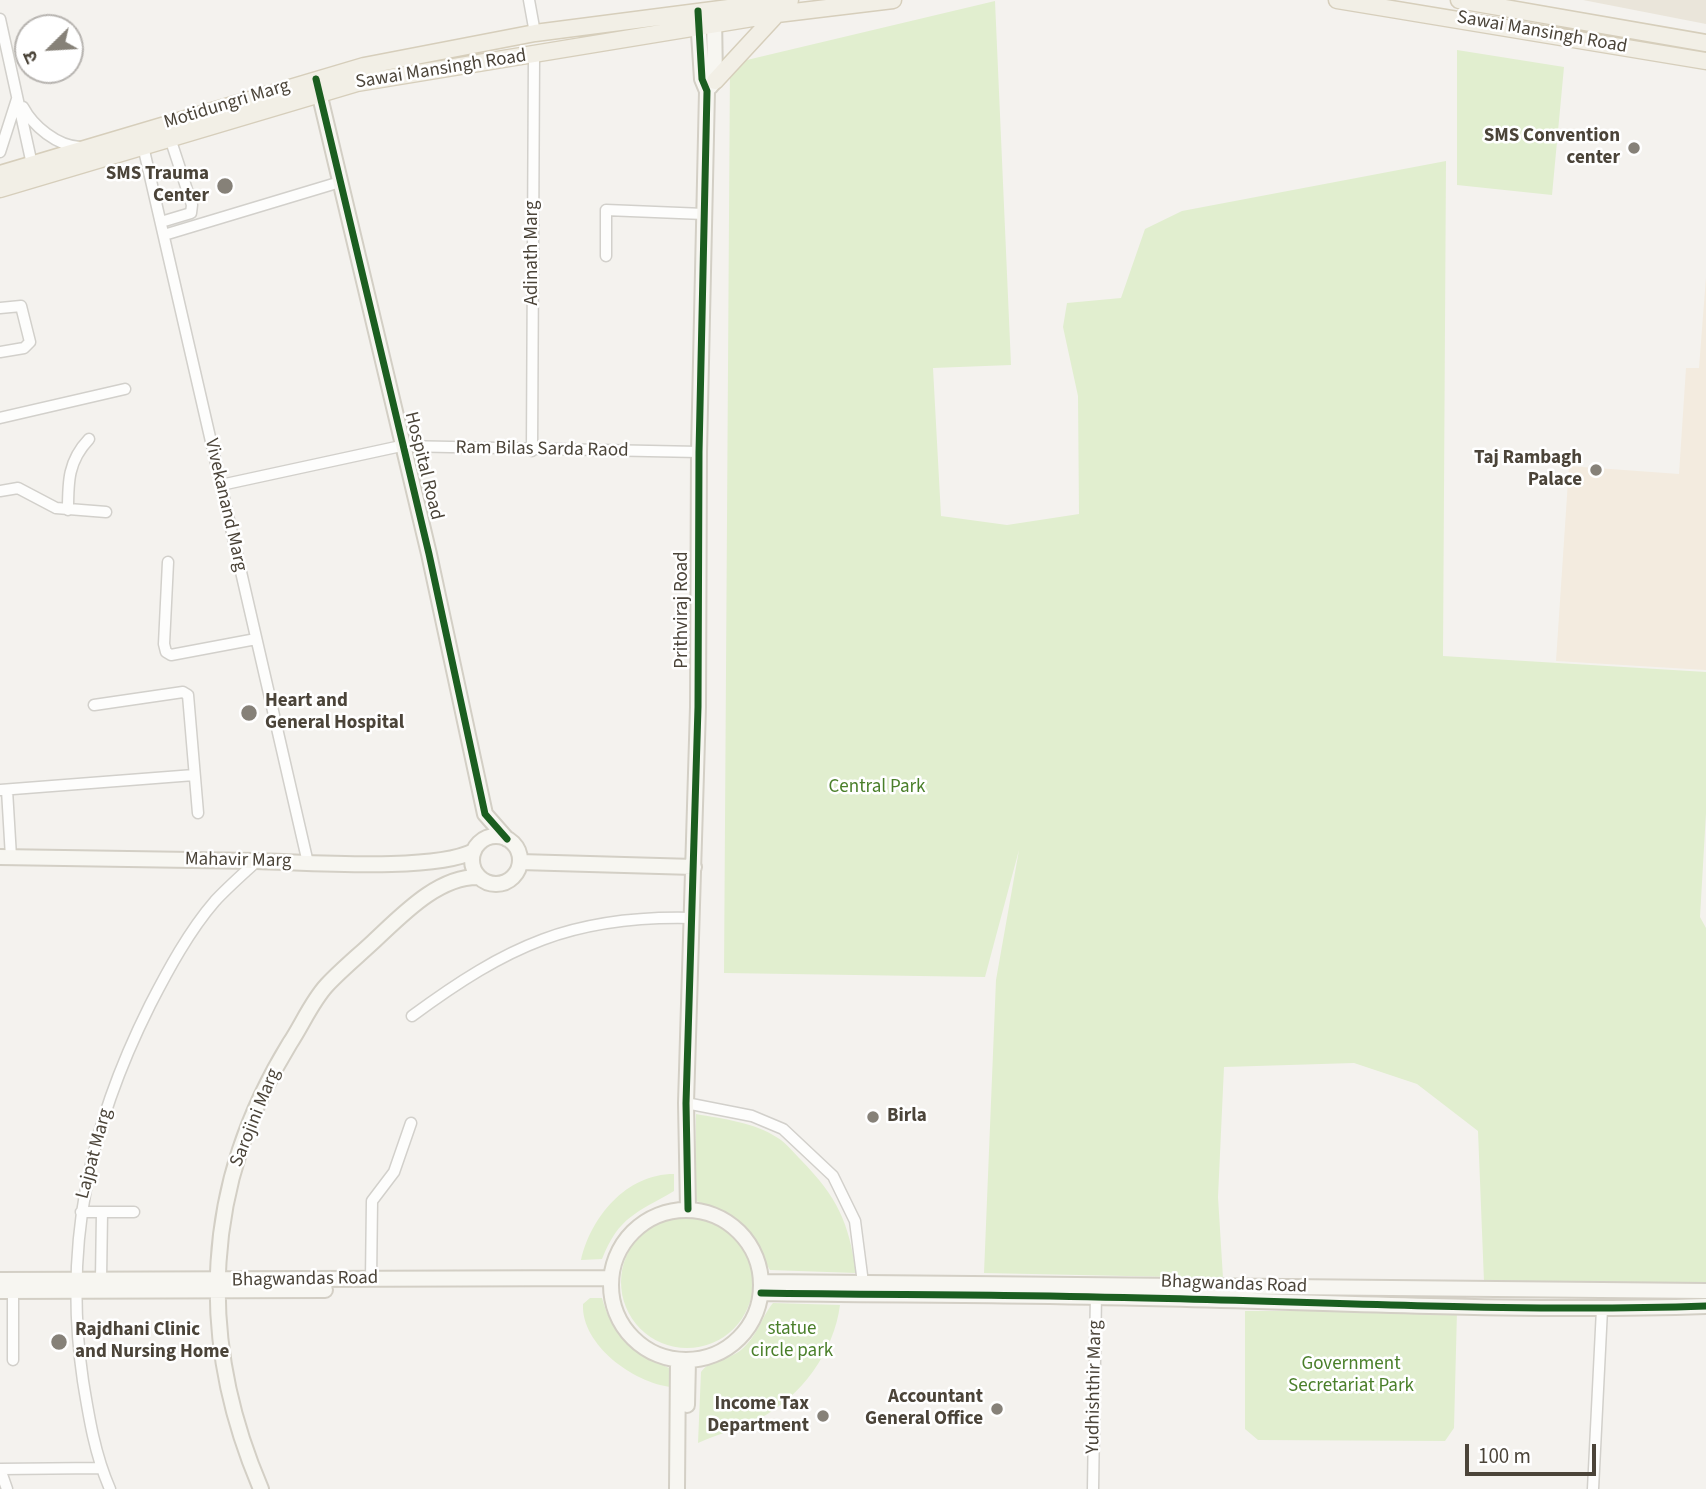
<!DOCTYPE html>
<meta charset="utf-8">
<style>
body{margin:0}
#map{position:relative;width:1706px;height:1489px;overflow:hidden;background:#f4f2ee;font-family:"Source Sans 3","Noto Sans Devanagari",sans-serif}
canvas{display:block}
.north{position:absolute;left:14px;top:14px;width:70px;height:70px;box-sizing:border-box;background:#fff;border:2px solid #b7b4b0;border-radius:50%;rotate:246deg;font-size:19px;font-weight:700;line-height:28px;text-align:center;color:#4b4439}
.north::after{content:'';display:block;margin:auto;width:24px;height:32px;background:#868178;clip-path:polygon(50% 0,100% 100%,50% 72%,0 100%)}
.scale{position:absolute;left:1465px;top:1444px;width:131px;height:32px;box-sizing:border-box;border:4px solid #4b4439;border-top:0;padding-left:9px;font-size:21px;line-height:24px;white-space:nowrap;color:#4b4439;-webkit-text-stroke:5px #fff;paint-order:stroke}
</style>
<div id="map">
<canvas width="1706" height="1489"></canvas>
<div class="north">उ</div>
<div class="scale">100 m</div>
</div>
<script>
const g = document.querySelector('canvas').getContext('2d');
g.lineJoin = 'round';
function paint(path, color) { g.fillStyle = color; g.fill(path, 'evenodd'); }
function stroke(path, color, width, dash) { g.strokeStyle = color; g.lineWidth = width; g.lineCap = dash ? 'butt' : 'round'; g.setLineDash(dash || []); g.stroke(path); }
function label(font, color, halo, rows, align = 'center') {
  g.font = font + ' "Source Sans 3",sans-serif'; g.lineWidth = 5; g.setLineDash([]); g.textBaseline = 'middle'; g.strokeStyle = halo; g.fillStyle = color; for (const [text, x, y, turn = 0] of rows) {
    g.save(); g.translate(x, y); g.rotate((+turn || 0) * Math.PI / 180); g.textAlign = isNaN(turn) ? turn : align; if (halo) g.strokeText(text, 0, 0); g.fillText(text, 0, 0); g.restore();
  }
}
paint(new Path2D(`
 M1706,277V670L1556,661L1569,466L1679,474L1686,368H1699Z`), '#f3ebdf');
paint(new Path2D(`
 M1583,0H1706V24Z`), '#eae5da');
paint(new Path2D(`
 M995,1L1011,365L933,368L941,516L1007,525L1079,514L1078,396L1063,327L1067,303L1121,298L1145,229L1182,211L1446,161L1443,656L1706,672V813L1700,917L1706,928V1282H1484L1478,1131L1417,1084L1354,1063L1224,1067L1218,1197L1223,1278L984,1273L996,980L1019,850L985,977L724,973L730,64Z
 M1457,50L1564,67L1552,195L1457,185Z
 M696,1114C723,1119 754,1122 778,1138C786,1143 794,1153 801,1160C837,1197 849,1222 856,1273L770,1270L745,1231L731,1218L695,1200Z
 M674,1174V1191C637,1213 619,1216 602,1259L581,1260C591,1217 626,1174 674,1174Z
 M621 1282a66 66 0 1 1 132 0a66 66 0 1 1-132 0Z
 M590,1298H602C612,1336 636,1352 669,1368L671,1387C634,1383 581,1345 583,1304Z
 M773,1303L840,1305C834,1352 801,1397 759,1419C739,1429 718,1434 698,1443L701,1372C709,1360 729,1360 741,1350C757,1337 761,1318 773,1303Z
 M1245,1311H1457L1454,1428L1445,1441L1258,1440L1245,1429Z`), '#e1eecf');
const street = new Path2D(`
 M529,0L535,33
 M0,19L33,169
 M23,107C33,126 57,146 80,147
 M143,146L308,863
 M0,152L17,99
 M161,222L191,213L192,205L170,138
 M164,235L340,182
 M606,256V210L704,214
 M0,308L21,306L30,342L24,348L0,352
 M0,418L125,389
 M532,451L534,55
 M221,485L401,446L699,452
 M0,491L18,488L56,508L106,512
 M68,510C68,482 68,461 89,439
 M168,562L164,644L166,652L171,655L256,639
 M94,705L183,692L188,695L198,813
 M0,790L194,775
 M7,790L11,857
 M412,1016C507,946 572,915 692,918
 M686,1103L752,1116L783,1129L833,1176L855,1221L863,1283
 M81,1212H134
 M101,1279L102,1213
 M371,1280L372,1201L394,1172L411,1123
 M13,1360V1291
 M0,1469L101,1468
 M0,1469L7,1489
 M110,1489C95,1455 89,1418 83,1381C63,1245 89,1127 150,1005C168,970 189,931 215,901C228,887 243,874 257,861
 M1093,1489L1096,1293
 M1593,1489L1602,1309`);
const secondary = new Path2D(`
 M317,84L429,554L485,814L507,839
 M710,87L715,81L714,15
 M472 860a24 24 0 1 1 48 0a24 24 0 1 1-48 0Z
 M0,857C85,859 171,859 256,861C306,862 434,872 474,851
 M520,862L694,867
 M688,1209L686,1103L698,707L699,452L707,91L702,79L698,18
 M611 1285a75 75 0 1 1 150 0a75 75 0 1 1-150 0Z
 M0,1280L611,1278
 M762,1282L1706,1291
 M0,1291L325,1290
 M761,1293C873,1295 984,1294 1096,1297C1299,1300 1502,1313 1706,1306
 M687,1405L688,1361
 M261,1489C196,1338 203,1184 290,1043C302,1025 312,1001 327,985C341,970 358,956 373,942C402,915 438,876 479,877
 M677,1489L678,1360`);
const primary = new Path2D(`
 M1337,0L1706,61
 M1459,0L1706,43
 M715,81L775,16
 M0,174L364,66L535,33L790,0
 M0,189L357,83L777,14L893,0`);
stroke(street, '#d2d0cb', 13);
stroke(secondary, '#d3cfc5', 18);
stroke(primary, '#d6cebb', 19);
stroke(street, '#fdfdfc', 10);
stroke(secondary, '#f7f6f1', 14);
stroke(primary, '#f2efe6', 16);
stroke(new Path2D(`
 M316,79L429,554L485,814L507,839
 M688,1209L686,1103L698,707L699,452L707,91L702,79L698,11
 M761,1293C873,1295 984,1294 1096,1297C1299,1300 1502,1313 1706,1306`), '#1b5e20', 7);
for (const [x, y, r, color] of [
 [1634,148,7,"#868178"],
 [225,186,9,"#868178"],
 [1596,470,7,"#868178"],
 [249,713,9,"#868178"],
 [873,1117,7,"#868178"],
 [59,1342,9,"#868178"],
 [997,1409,7,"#868178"],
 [823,1416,7,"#868178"]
]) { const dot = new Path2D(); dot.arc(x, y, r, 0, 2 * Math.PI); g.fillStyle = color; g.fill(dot); stroke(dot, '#fff', 2.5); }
label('19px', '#4b4439', '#fff', [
 ["Sawai Mansingh Road",1542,33,10],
 ["Sawai Mansingh Road",441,70,-9],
 ["Motidungri Marg",227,105,-17],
 ["Adinath Marg",533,253,-90],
 ["Ram Bilas Sarda Raod",542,450,1],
 ["Hospital Road",423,466,76],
 ["Vivekanand Marg",225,505,77],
 ["Prithviraj Road",683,610,-90],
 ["Mahavir Marg",238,861,1],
 ["Sarojini Marg",256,1118,-68],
 ["Lajpat Marg",95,1154,-75],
 ["Bhagwandas Road",305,1280,-1],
 ["Bhagwandas Road",1234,1285,2],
 ["Yudhishthir Marg",1095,1387,-89]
]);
label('bold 19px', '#4b4439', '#fff', [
 ["SMS Convention",1620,137],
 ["center",1620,159],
 ["SMS Trauma",209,175],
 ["Center",209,197],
 ["Taj Rambagh",1582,459],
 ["Palace",1582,481],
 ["Heart and",265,702,"left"],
 ["General Hospital",265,724,"left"],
 ["Birla",887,1117,"left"],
 ["Rajdhani Clinic",75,1331,"left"],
 ["and Nursing Home",75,1353,"left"],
 ["Accountant",983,1398],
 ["General Office",983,1420],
 ["Income Tax",809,1405],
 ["Department",809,1427]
], 'right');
label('19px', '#4a7f2a', '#fff', [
 ["Central Park",877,788],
 ["statue",792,1330],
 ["circle park",792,1352],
 ["Government",1351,1365],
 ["Secretariat Park",1351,1387]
]);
</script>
